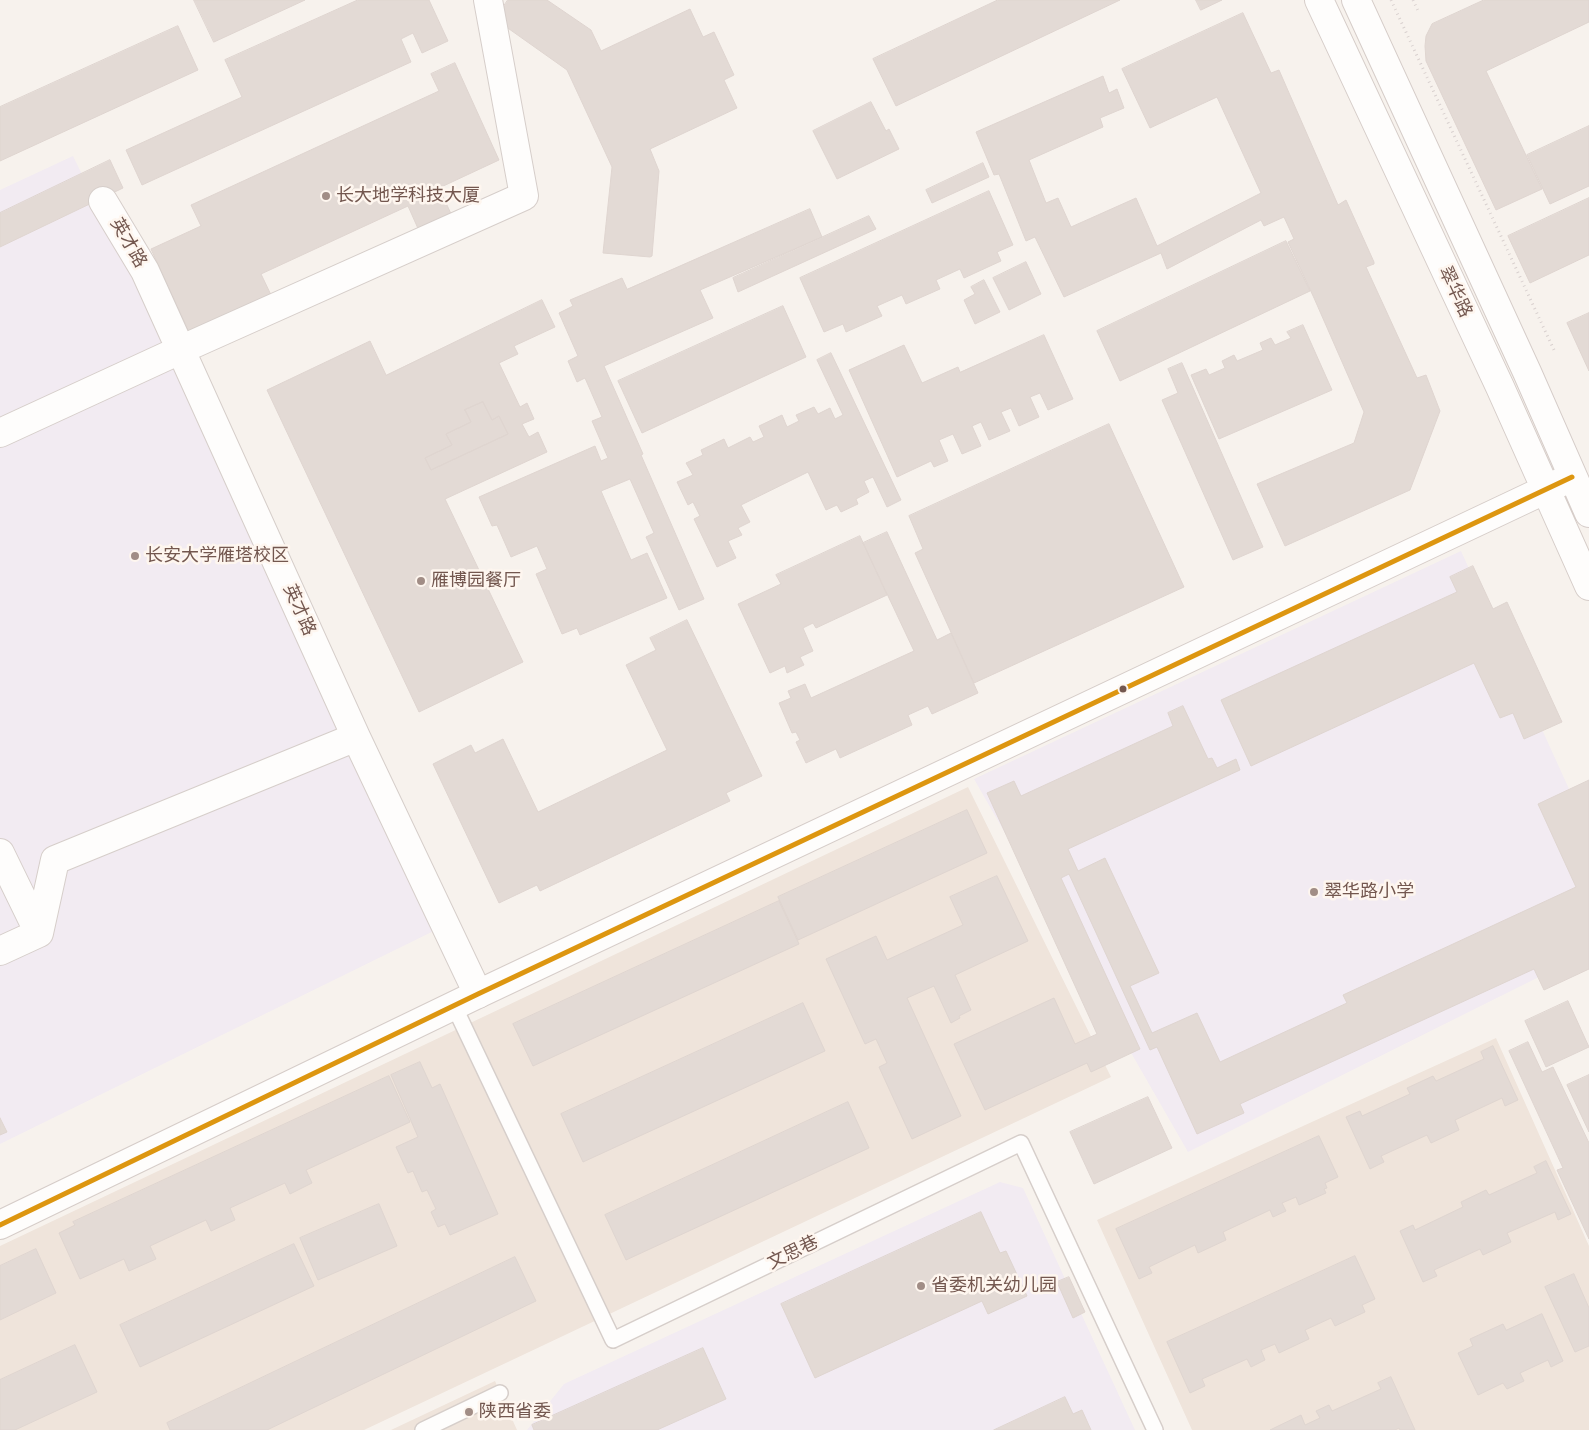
<!DOCTYPE html>
<meta charset="utf-8">
<style>
body{margin:0}
canvas{display:block;background:#f7f2ed}
</style>
<canvas width="1589" height="1430"></canvas>
<script>
const g = document.querySelector('canvas').getContext('2d');
g.lineJoin = 'round';
function paint(path, color) { g.fillStyle = color; g.fill(path, 'evenodd'); }
function stroke(path, color, width, dash) { g.strokeStyle = color; g.lineWidth = width; g.lineCap = dash ? 'butt' : 'round'; g.setLineDash(dash || []); g.stroke(path); }
function label(font, color, halo, rows, align = 'center') {
  g.font = font + ' "Fira Sans","Noto Sans SC",sans-serif'; g.lineWidth = 5; g.setLineDash([]); g.textBaseline = 'middle'; g.strokeStyle = halo; g.fillStyle = color; for (const [text, x, y, turn = 0] of rows) {
    g.save(); g.translate(x, y); g.rotate((+turn || 0) * Math.PI / 180); g.textAlign = isNaN(turn) ? turn : align; if (halo) g.strokeText(text, 0, 0); g.fillText(text, 0, 0); g.restore();
  }
}
paint(new Path2D(`
 M968,787L1111,1077L364,1430H0V1246Z
 M1496,1038L1589,1246V1430H1192L1097,1220Z
 M495,1381L517,1430H391Z`), '#efe4db');
paint(new Path2D(`
 M73,156L450,923L0,1144V190Z
 M1461,551L1589,833V952L1188,1152L974,779Z
 M1000,1182L1023,1188L1135,1430H527L564,1384Z`), '#f2ebf2');
const building = new Path2D(`
 M194,0H305L214,42Z
 M358,0H429L448,41L422,53L413,33L401,39L411,62L142,185L126,150L242,97L225,60Z
 M508,0H547L591,30L601,51L690,9L703,37L714,32L734,75L724,80L737,108L650,149L659,171L652,256L650,257L603,253L612,167L567,70L495,19Z
 M998,0H1120L896,106L873,59Z
 M1196,0H1222L1201,10Z
 M1484,0H1589V22L1486,71L1542,189L1496,210L1426,61L1425,46L1426,36L1432,24Z
 M1243,13L1271,73L1279,70L1338,205L1346,200L1374,262V264L1366,267L1417,378L1426,375L1440,411L1410,490L1285,546L1257,484L1354,443L1364,412L1314,298L1288,242L1294,239L1284,217L1264,226L1261,220L1167,269L1161,253L1064,297L1035,237L1026,241L999,174L994,175L976,132L1103,76L1109,93L1117,89L1124,108L1100,118L1103,127L1029,160L1046,203L1058,198L1071,227L1136,198L1157,246L1261,193L1217,97L1150,128L1122,69Z
 M178,26L198,70L0,161V107Z
 M455,63L499,160L439,188L453,218L420,233L408,206L261,274L272,297L190,334L151,249L201,226L191,205L439,91L431,74Z
 M871,102L886,131L889,129L899,149L837,179L813,131Z
 M1589,126V186L1550,204L1527,155Z
 M110,160L123,188L0,247V213Z
 M983,163L989,177L932,203L926,190Z
 M989,191L1013,245L997,252L1001,261L964,278L960,269L936,280L940,289L906,304L902,295L877,306L882,316L846,332L843,324L824,332L800,278Z
 M1589,198V255L1530,283L1508,236Z
 M810,209L822,237L700,290L713,318L604,366L643,454L641,455L704,599L679,610L646,537L654,533L630,479L601,491L631,560L647,553L667,598L580,635L577,628L562,634L536,574L547,569L537,546L511,557L497,525L492,526L479,497L595,446L601,461L608,458L592,421L602,417L585,378L577,382L568,361L578,356L559,313L573,306L570,300L622,278L627,289Z
 M869,216L876,229L738,292L733,278Z
 M1286,241L1310,291L1120,381L1097,331Z
 M1026,262L1041,294L1009,310L993,278Z
 M984,280L1000,312L975,324L964,300L975,294L971,287Z
 M542,300L555,327L514,346L518,354L499,363L520,407L527,403L534,419L522,424L529,437L538,432L547,452L445,499L523,662L419,712L267,390L370,341L386,375ZM483,402L492,420L499,416L508,434L431,470L425,458L452,445L446,434L471,422L465,410Z
 M783,306L806,357L642,433L618,381Z
 M1589,313V371L1567,323Z
 M1303,325L1332,390L1219,439L1191,375L1206,369L1209,375L1225,368L1222,361L1234,355L1237,361L1263,350L1260,343L1271,338L1275,345L1291,338L1287,332Z
 M1044,335L1073,399L1048,410L1040,393L1030,397L1039,417L1019,426L1011,408L1001,412L1010,431L989,440L981,422L972,426L981,446L962,454L953,434L939,440L948,461L934,467L931,461L897,477L849,370L904,345L922,383L958,367L960,372Z
 M831,353L901,500L887,507L873,477L864,481L869,492L856,499L858,504L841,512L837,505L826,510L808,472L741,505L750,522L738,528L742,535L728,541L736,558L717,567L694,519L700,516L693,502L688,505L677,482L693,475L686,463L703,455L701,450L724,439L728,448L750,437L753,442L764,437L759,426L782,415L787,427L799,421L796,415L814,407L818,414L830,408L835,419L843,415L817,360Z
 M1182,363L1263,547L1233,560L1162,400L1178,393L1168,369Z
 M483,402L492,420L499,416L508,434L431,470L425,458L452,445L446,434L471,422L465,410Z
 M1109,424L1184,587L974,683L915,553L923,549L909,516Z
 M887,532L937,640L951,633L978,693L932,714L928,706L908,715L912,725L840,758L836,749L806,763L796,742L800,740L796,732L792,733L779,703L791,698L788,691L805,684L811,698L914,651L863,543Z
 M860,536L887,595L816,628L813,623L803,628L813,651L800,657L804,665L787,673L785,666L770,673L738,604L781,584L776,575Z
 M1473,566L1493,609L1507,602L1562,722L1524,739L1513,713L1500,718L1474,663L1251,766L1221,700L1457,592L1450,577Z
 M687,620L762,776L726,793L730,801L540,891L537,885L499,903L433,764L471,745L475,753L503,739L538,812L667,750L626,665L656,650L650,638Z
 M1183,706L1208,759L1212,758L1217,768L1236,759L1240,770L1068,849L1078,871L1105,858L1159,973L1130,986L1152,1033L1197,1013L1220,1062L1347,1003L1343,995L1576,887L1538,804L1589,780V969L1544,990L1534,969L1240,1104L1244,1113L1197,1134L1157,1047L1150,1050L1069,874L1061,878L1140,1049L1091,1072L1087,1063L985,1110L954,1044L1054,998L1075,1044L1097,1034L987,793L1014,781L1021,796L1173,726L1168,713Z
 M967,810L987,853L798,940L778,897Z
 M997,876L1028,941L955,975L971,1010L959,1016L960,1018L951,1023L934,986L907,998L961,1116L912,1139L879,1067L887,1063L876,1039L865,1044L826,959L876,936L887,960L963,925L950,897Z
 M779,901L799,944L533,1066L513,1024Z
 M1568,1001L1589,1047L1546,1067L1525,1021Z
 M803,1003L825,1051L583,1162L561,1114Z
 M1528,1042L1542,1072L1553,1067L1589,1143V1239L1557,1170L1563,1168L1509,1051Z
 M1493,1046L1518,1100L1505,1106L1502,1098L1455,1120L1459,1130L1431,1143L1427,1135L1381,1156L1384,1162L1370,1169L1346,1117L1360,1111L1362,1116L1410,1094L1407,1088L1433,1076L1436,1081L1484,1059L1481,1052Z
 M420,1062L432,1088L440,1084L498,1214L450,1235L445,1224L438,1227L431,1212L436,1209L427,1190L422,1192L413,1171L408,1173L396,1147L418,1137L391,1075Z
 M1589,1075V1132L1567,1085Z
 M389,1076L410,1122L306,1170L312,1183L290,1194L285,1183L230,1208L235,1220L211,1231L206,1220L150,1246L156,1259L129,1271L124,1259L80,1279L59,1233L75,1225L73,1222Z
 M1148,1097L1172,1148L1094,1184L1070,1132Z
 M848,1102L869,1148L626,1260L605,1215Z
 M0,1118L7,1132L0,1135Z
 M1319,1136L1338,1177L1325,1183L1327,1188L1324,1189L1326,1193L1299,1205L1296,1197L1282,1203L1286,1211L1273,1217L1270,1210L1223,1232L1226,1240L1198,1253L1195,1245L1149,1267L1152,1273L1139,1279L1116,1229Z
 M1546,1161L1571,1214L1558,1220L1555,1212L1507,1233L1511,1242L1483,1255L1480,1249L1434,1270L1437,1276L1423,1282L1400,1231L1413,1225L1415,1230L1463,1207L1461,1202L1486,1190L1489,1195L1537,1173L1534,1167Z
 M379,1204L397,1246L318,1280L300,1238Z
 M981,1212L1000,1253L1006,1251L1027,1296L988,1314L982,1301L815,1378L781,1304Z
 M294,1244L314,1286L140,1367L120,1325Z
 M36,1249L56,1293L0,1320V1266Z
 M1355,1256L1375,1299L1362,1305L1365,1312L1335,1326L1331,1318L1305,1330L1309,1339L1279,1353L1275,1344L1261,1350L1265,1360L1251,1367L1247,1359L1202,1379L1205,1386L1190,1393L1167,1342Z
 M515,1257L536,1301L267,1430H170L167,1423Z
 M1574,1274L1589,1308V1346L1575,1352L1545,1287Z
 M1069,1277L1085,1312L1073,1318L1057,1282Z
 M1542,1314L1563,1361L1551,1367L1548,1360L1520,1373L1524,1381L1507,1389L1503,1383L1478,1395L1458,1353L1473,1346L1470,1339L1503,1324L1506,1330Z
 M75,1345L97,1392L15,1430H0V1380Z
 M703,1348L726,1399L657,1430H534L532,1425Z
 M1391,1377L1415,1430H1400L1399,1428L1395,1430H1270L1301,1415L1305,1425L1320,1418L1316,1411L1329,1405L1332,1411L1381,1389L1378,1383Z
 M1065,1397L1073,1414L1082,1410L1091,1430H994Z`);
paint(building, '#e3dad5');
stroke(building, '#dfd5d0', 1);
const lane = new Path2D(`
 M454,1006L613,1340L1021,1143L1155,1430
 M423,1430L500,1393`);
const street = new Path2D(`
 M103,201L145,271L356,737L478,994
 M0,433L180,350L524,196L488,0
 M0,853L39,933L55,860L356,737
 M0,951L39,933`);
const secondary = new Path2D(`
 M1319,0L1500,387L1589,586
 M1356,0L1527,372L1589,513
 M0,1225L478,994L1572,477`);
stroke(lane, '#d6ceca', 18);
stroke(street, '#d6ceca', 30);
stroke(secondary, '#d6cdc9', 30);
stroke(new Path2D(`
 M1391,0L1554,350
 M1413,0L1419,13`), '#d9d1cf', 3, [1, 4]);
stroke(lane, '#fefdfc', 15);
stroke(street, '#fefdfc', 28);
stroke(secondary, '#fefdfc', 28);
stroke(new Path2D(`
 M0,1225L478,994L1572,477`), '#dd9610', 5);
for (const [x, y, r, color] of [
 [326,196,5,"#a18d86"],
 [135,556,5,"#a18d86"],
 [421,581,5,"#a18d86"],
 [1123,689,4.5,"#73574f"],
 [1314,892,5,"#a18d86"],
 [921,1286,5,"#a18d86"],
 [469,1412,5,"#a18d86"]
]) { const dot = new Path2D(); dot.arc(x, y, r, 0, 2 * Math.PI); g.fillStyle = color; g.fill(dot); stroke(dot, '#fef6ef', 2); }
label('18px', '#73574f', '#fef6ef', [
 ["长大地学科技大厦",336,196],
 ["长安大学雁塔校区",145,556],
 ["雁博园餐厅",431,581],
 ["翠华路小学",1324,892],
 ["省委机关幼儿园",931,1286],
 ["陕西省委",479,1412]
], 'left');
label('18px', '#73574f', '#fef6ef', [
 ["英才路",128,243,60],
 ["翠华路",1455,292,65],
 ["英才路",299,610,66],
 ["文思巷",793,1253,-26]
]);
</script>
